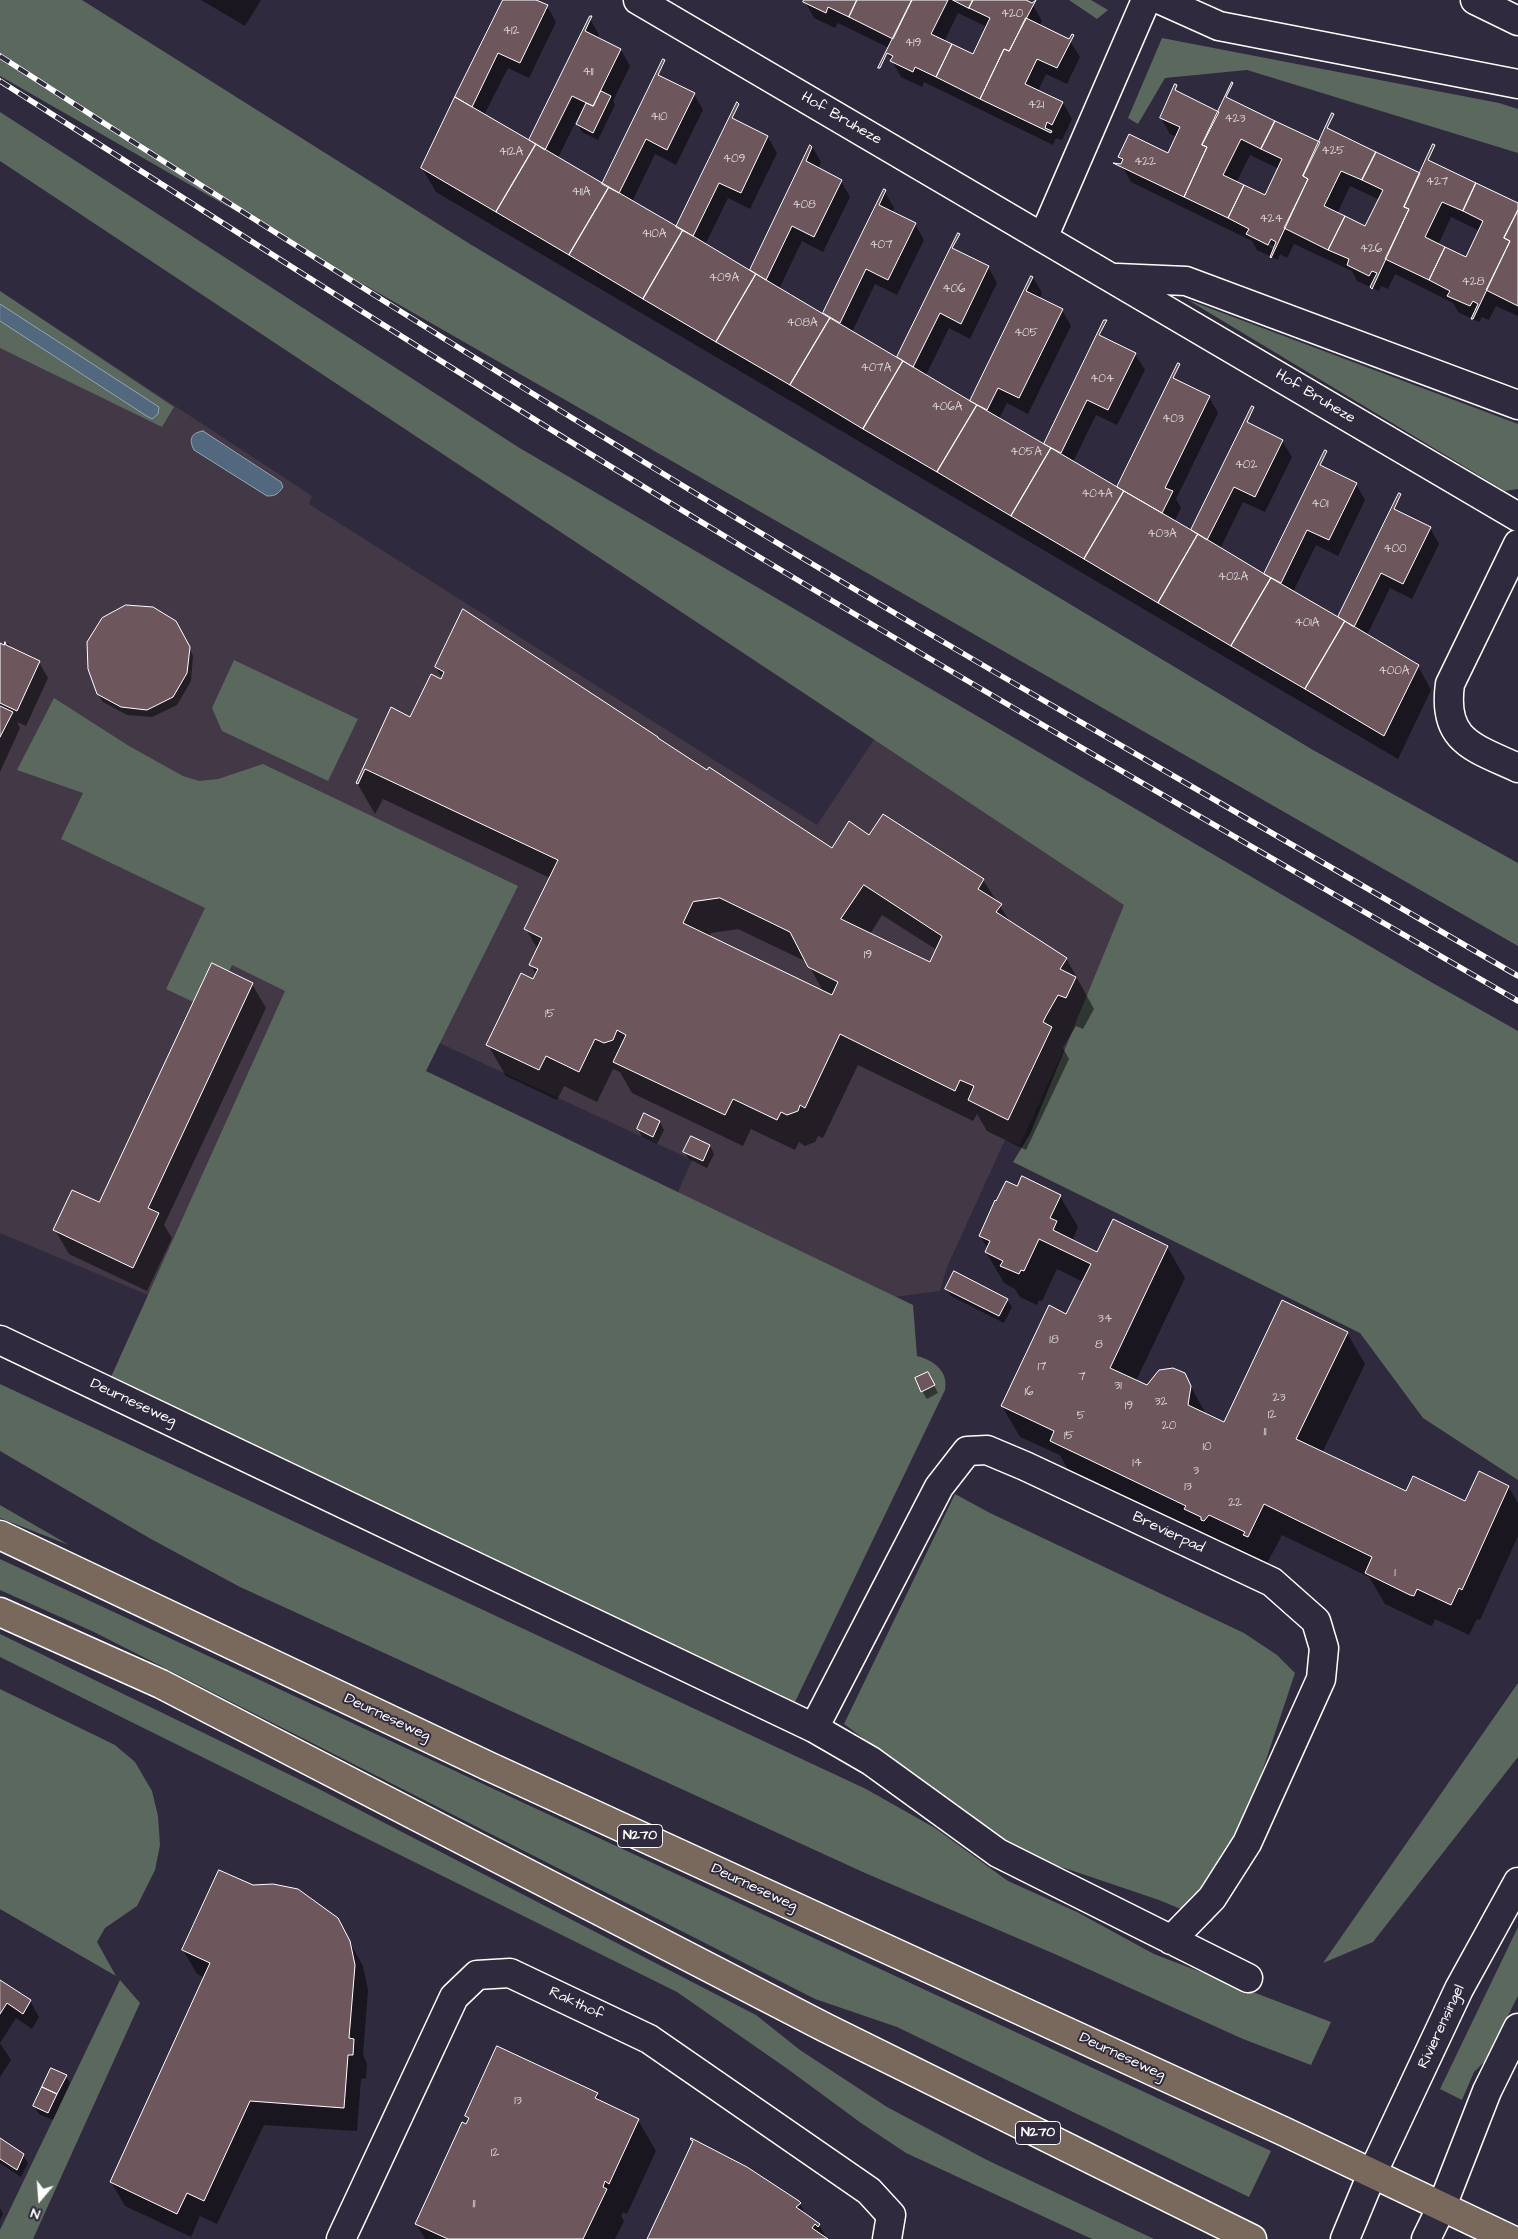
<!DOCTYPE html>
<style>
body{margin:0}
#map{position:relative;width:1518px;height:2239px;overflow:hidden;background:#2f2a3d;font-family:"Architects Daughter",sans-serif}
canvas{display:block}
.north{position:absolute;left:15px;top:2174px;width:50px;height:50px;-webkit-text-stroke:4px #2f2a3d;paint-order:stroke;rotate:198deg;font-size:14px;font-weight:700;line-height:20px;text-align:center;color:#fff}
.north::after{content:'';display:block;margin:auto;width:18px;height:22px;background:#fff;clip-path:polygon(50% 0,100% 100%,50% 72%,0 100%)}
</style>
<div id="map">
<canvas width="1518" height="2239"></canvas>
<div class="north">N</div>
</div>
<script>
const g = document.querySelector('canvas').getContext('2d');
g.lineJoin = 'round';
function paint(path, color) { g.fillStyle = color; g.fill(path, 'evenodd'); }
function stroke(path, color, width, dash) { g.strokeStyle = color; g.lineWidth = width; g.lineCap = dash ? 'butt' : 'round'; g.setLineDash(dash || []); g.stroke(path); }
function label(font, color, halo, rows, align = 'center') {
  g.font = font + ' "Architects Daughter",sans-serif'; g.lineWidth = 4; g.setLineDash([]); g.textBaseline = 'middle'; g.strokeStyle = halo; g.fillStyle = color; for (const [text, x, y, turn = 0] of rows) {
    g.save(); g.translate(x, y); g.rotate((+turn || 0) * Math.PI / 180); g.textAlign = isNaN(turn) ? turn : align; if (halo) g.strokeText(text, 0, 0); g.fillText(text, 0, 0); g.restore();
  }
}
paint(new Path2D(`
 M0,291L312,496L309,504L817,825L879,732L1133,899L1020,1145L1005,1140L947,1267L940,1291L894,1297L676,1196L692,1160L312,984L162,1301L0,1233Z`), '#423846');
paint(new Path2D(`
 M0,0H82L470,244L1313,750L1518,863V946L0,76Z
 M1069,0H1091L1108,10L1097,19Z
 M1162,38L1499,103L1518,109V153L1247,70L1165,78L1138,124L1128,118Z
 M0,112L518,447L1431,982L1518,1031V1480L1423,1418L1360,1333L1013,1162L1030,1134L1124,905L0,161Z
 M0,291L174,407L162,427L0,348Z
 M1188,300L1518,424V489L1505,491Z
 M234,660L358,719L328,781L222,731L212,708Z
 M54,698L129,746L183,776L199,781L218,779L263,764L518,886L426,1071L913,1305L917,1356C933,1360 949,1371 945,1390L794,1704L685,1655L111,1377L285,991L232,965L210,1010L166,989L205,908L61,839L83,793L17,770Z
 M0,1384L866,1789L935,1828L1008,1881L1077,1912L1154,1954L1331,2022L1311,2065L1243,2039L1057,1955L865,1873L240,1587L151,1539L0,1451Z
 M955,1494L990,1513L1244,1633L1277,1655L1295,1673L1212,1922L1159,1900L1026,1855L983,1827L844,1724Z
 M0,1505L69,1545L0,1518Z
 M0,1559L1271,2151L1249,2197L897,2027L815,1999L94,1632L0,1590Z
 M0,1634L317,1788L756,2015L800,2050L887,2107L987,2160L1154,2239H1092L906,2153L861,2123L789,2070L677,1992L0,1657Z
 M1518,1683V1757L1373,1942L1323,1963Z
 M0,1689L115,1745L135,1762L152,1791L158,1816L160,1845L155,1870L137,1906L105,1928L97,1942L116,1976L0,1909Z
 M1518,1927V1996L1484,2062L1474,2072L1462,2100L1440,2089Z
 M120,1980L140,2003L33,2239H0V2230Z`), '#5a685e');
const water = new Path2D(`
 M0,304L159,407L158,414L152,419L145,415L0,321Z
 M203,431L281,482L283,487C278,494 276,496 267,496L194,450C189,440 190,433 203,431Z`);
paint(water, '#52687e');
stroke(water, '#97a4b2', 1);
paint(new Path2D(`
 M201,0H261L245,26Z
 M504,0H533L547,6L556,22L529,78L508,68L484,115L533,144L590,19L599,35L597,39L621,50L630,66L613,101L615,105L598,140L582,132L577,124L583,112L581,111L558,158L603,185L657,75L694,94L703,110L676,165L655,154L632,202L677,229L730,119L768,137L777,153L750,209L728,198L705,245L750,272L812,146L821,162L818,169L841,181L850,197L823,252L802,241L779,289L824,315L885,192L894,208L892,213L915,224L924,240L897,295L875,284L852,332L897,359L951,249L988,267L997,283L970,339L949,328L926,375L971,402L1033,277L1042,293L1039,299L1062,310L1071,326L1028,414L1007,403L999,419L1044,445L1098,336L1135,354L1145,370L1117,425L1096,415L1073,462L1118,489L1209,397L1218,413L1176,499L1181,508L1174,522L1195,534L1245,422L1282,441L1292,457L1265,512L1243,502L1220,549L1265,575L1318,466L1356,484L1365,500L1338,556L1316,545L1293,592L1339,619L1392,509L1430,528L1439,544L1412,599L1390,588L1367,635L1418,666L1431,690L1398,759L436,192L422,168Z
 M804,0H1023L1033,5L1042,21L1039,26L1070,41L1080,57L1067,84L1046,74L1038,91L1063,103L1072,119L1062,140L1056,138L1053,145L924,82L922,87L901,77L887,52L889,48L838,23L835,28L814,18ZM958,13L987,27L973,55L944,42Z
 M1219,112L1518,205V316L1496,306L1489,320L1482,317L1479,322L1458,312L1453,303L1395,274L1388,289L1381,286L1379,291L1357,281L1352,271L1294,244L1287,258L1280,254L1278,260L1257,250L1252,241L1131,182L1122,166L1123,163L1120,157L1168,155L1177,137L1170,134L1161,118ZM1250,155L1279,169L1265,197L1236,183ZM1350,186L1380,200L1366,228L1337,214ZM1451,217L1480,231L1466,259L1438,245ZM1253,236L1275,247L1273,249L1253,238Z
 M180,630L193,656L191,681L177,705L152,717L127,715L103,702L98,694Z
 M8,643L12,649L39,662L48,678L26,726L17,722L20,728L0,772V644L4,646Z
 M436,667L660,741L832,849L869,837L983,880L1011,923L1066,958L1094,1009L1083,1029L1076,1026L1063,1048L1069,1059L1026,1150L987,1131L977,1114L973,1121L858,1065L823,1138L818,1136L815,1142L805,1146L799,1142L795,1150L751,1129L743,1146L632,1093L620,1072L613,1069L597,1102L564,1086L557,1100L506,1076L488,1045L536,975L531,965L538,950L526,929L550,878L383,799L375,814L357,783L392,709L411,718L442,678ZM882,915L937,950L930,963L870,934ZM738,929L807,962L824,993L709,937L711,933Z
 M252,984L266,1008L164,1225L172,1238L147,1291L69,1254L55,1230L99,1204Z
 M645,1115L660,1122L664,1130L657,1144L642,1137L638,1129Z
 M691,1137L710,1146L714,1154L707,1168L689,1159L684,1152Z
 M1017,1188L1060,1196L1078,1227L1072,1241L1098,1253L1167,1247L1185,1278L1136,1381L1147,1387L1184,1374L1207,1416L1225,1424L1347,1333L1365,1364L1322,1453L1406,1493L1466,1503L1508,1486L1518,1503V1536L1480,1620L1477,1619L1469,1635L1435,1619L1432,1626L1429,1625L1385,1604L1369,1577L1282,1535L1265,1567L1259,1560L1227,1545L1222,1552L1069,1472L1060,1455L1020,1437L1002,1406L1067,1315L1083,1282L1057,1269L1042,1301L1039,1300L1037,1305L1020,1297L1015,1289L1004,1283L986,1252L988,1249L980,1236Z
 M946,1289L1007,1300L1012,1307L1004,1323L951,1296Z
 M932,1381L938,1393L927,1399L922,1391Z
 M252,1886L337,1919L363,1966L368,1990L363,2055L367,2064L366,2078L361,2079L357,2131L264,2125L217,2224L200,2216L191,2237L125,2206L111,2182L205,1978L197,1974L183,1950Z
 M0,1981L30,2001L39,2017L32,2029L16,2018L0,2043L11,2060L0,2077Z
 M66,2076L70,2083L53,2120L39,2114L34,2106Z
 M597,2094L602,2103L638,2120L656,2151L627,2214L623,2212L621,2216L624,2221L615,2239H425L416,2223L469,2121L466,2116Z
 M0,2139L23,2155L28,2163L21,2177L0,2163Z
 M799,2203L807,2216L819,2225L827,2239H648Z
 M0,2208L3,2214L0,2220Z`), '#0007');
const building = new Path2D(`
 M503,0H536L548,5L520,63L498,53L472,107L455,97Z
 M804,0H857L849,17L828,7L826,13L803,2Z
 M857,0H912L893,39L849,17Z
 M912,0H948L931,34L952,44L936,77L915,67L913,72L890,61L893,56L887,53L880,68H878Z
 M953,0H973L969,8Z
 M973,0H1026L1032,3L1036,0L1009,51L1004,49L980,99L936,77L952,44L973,54L990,18L969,8Z
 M590,16H592L585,31L621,49L593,106L572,96L545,150L529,140Z
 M1026,18L1069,39L1072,34L1074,35L1057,68L1037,59L1025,84L1063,102L1052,125L1047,122L1045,128L1052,131L1051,133L980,99L1004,49L1009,51Z
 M663,59L665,60L658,75L695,93L667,150L646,139L619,193L602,184Z
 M1232,82L1233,83L1226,97L1275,121L1261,149L1241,139L1223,175L1244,185L1228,218L1184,197L1207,147L1202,145Z
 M1175,84L1177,85L1175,90L1219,112L1202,145L1207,147L1184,197L1113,163L1121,164L1123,159L1118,157L1129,134L1168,153L1180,127L1160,118Z
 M601,91L611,96L593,133L576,124L586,103L593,106Z
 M455,97L536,144L496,212L421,168Z
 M737,102L739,104L732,118L768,136L741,193L719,183L693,236L676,227Z
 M1332,113L1334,114L1327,128L1376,152L1362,180L1341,171L1324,206L1345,216L1328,250L1284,228L1308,179L1303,176Z
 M1275,121L1320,142L1303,176L1308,179L1271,258L1270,257L1276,242L1271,239L1268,245L1246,234L1249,229L1228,218L1244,185L1265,195L1282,159L1261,149Z
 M536,144L609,187L569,255L496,212Z
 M1433,144L1435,145L1428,160L1476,183L1463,211L1442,202L1425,237L1445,247L1429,280L1385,259L1409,209L1404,207Z
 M810,145L812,147L806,161L842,180L814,237L792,226L766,280L750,270Z
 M1376,152L1420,173L1404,207L1409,209L1372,289L1370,287L1377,273L1372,271L1369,276L1347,265L1349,259L1328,250L1345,216L1365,226L1383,190L1362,180Z
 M1476,183L1518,203V210L1504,238L1510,241L1473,319H1471L1478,304L1473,301L1470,306L1447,296L1450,291L1429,280L1445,247L1466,257L1483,221L1463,211Z
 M609,187L683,230L643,299L569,255Z
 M884,189L886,190L879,205L916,223L888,280L866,269L840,323L823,313Z
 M1518,210V306L1486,290L1510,241L1504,238Z
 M683,230L756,274L716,342L643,299Z
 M958,233L960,234L952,248L989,266L961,324L940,313L913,367L897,357Z
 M756,274L830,318L790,385L716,342Z
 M1031,276L1033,277L1026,291L1063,309L1019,398L998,388L987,410L970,401Z
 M830,318L903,361L863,429L790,385Z
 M1104,320H1107L1099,335L1136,353L1108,410L1087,400L1061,453L1044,444Z
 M903,361L977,405L937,472L863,429Z
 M1178,363L1180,364L1173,378L1210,396L1165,488L1173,491L1162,513L1117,487Z
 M977,405L1051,448L1011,516L937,472Z
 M1252,406L1254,407L1247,422L1283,440L1255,497L1234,487L1207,540L1191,530Z
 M1051,448L1124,491L1084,559L1011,516Z
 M1325,450L1327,451L1320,465L1357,483L1329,540L1307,530L1281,583L1264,574Z
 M1124,491L1198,534L1158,603L1084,559Z
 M1399,493L1401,494L1394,509L1431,527L1403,584L1381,573L1354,627L1338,617Z
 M1198,534L1271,578L1231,646L1158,603Z
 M1271,578L1345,621L1305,689L1231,646Z
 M126,605L153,607L176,621L190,647L187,673L173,697L147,710L121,707L97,694L88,669L87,642L102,618Z
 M463,609L658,737V738L707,770L709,767L832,848L849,821L869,835L883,814L984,879L978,889L1002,904L996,912L1067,958L1060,969L1076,977L1066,998L1058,995L1046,1016L1043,1022L1052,1027L1008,1120L968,1100L974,1086L960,1080L955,1091L840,1034L805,1108L800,1105L798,1111L787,1115L781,1112L777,1120L733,1099L725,1115L613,1062L626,1035L617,1030L613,1040L604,1043L595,1039L579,1072L546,1056L539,1070L486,1045L521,973L533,979L538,969L529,965L542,938L524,929L558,860L365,769L358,784L356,783L391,707L410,717L431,674L441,679L444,672L435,667ZM864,885L942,936L930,962L841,919ZM720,898L790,932L808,967L838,982L832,995L683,923L693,902Z
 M1345,621L1419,665L1384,736L1305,689Z
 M5,642L6,645L40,661L17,711L0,703V643L4,645Z
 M0,706L13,712L0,737Z
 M212,963L253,983L148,1208L159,1213L133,1268L53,1230L72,1190L99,1202Z
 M644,1113L660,1121L653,1137L637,1129Z
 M691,1136L710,1145L703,1161L683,1152Z
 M1022,1176L1061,1195L1050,1218L1057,1221L1053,1230L1097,1252L1113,1219L1168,1246L1110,1368L1147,1385L1159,1370L1173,1368L1185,1373L1191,1386L1188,1405L1224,1422L1282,1300L1348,1332L1296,1439L1406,1491L1413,1476L1465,1501L1479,1471L1509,1486L1462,1590L1459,1588L1451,1605L1417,1589L1414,1596L1410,1595L1365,1573L1372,1557L1264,1504L1248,1537L1243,1535L1245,1532L1209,1515L1204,1521L1201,1520V1517L1184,1509L1186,1506L1050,1441L1054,1431L1001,1406L1049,1305L1066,1314L1091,1264L1039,1239L1024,1271L1021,1270L1019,1274L1000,1266L1003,1261L985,1252L990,1241L979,1236L995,1200L996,1201L1006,1181L1017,1186Z
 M954,1271L1008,1299L999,1316L945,1289Z
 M928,1372L935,1385L921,1392L915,1378Z
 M219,1870L253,1885L273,1884L298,1889L338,1918L350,1941L355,1965L349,2038L354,2039L353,2055H348L344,2108L250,2101L204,2201L187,2193L177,2214L110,2182L210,1963L182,1950Z
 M0,1980L31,2000L23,2014L7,2003L0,2014Z
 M497,2046L598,2093L595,2098L639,2119L609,2184L605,2181L603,2187L607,2189L583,2239H448L415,2224L462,2122L466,2124L469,2118L465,2116Z
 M51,2068L67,2075L57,2094L42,2087Z
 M42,2087L57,2094L48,2113L33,2106Z
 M0,2138L24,2154L17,2170L0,2159Z
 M691,2138L747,2167L799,2201L801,2203L796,2207L820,2224L818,2227L815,2224L812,2228L828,2239H647L693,2141L691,2140Z`);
paint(building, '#6d575c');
stroke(building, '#fff', 1);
const minor = new Path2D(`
 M638,0L1518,517
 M1161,0L1219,26L1518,84
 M1475,0L1518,21
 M1043,238L1146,0
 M1117,278L1186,281L1518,405
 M1518,544L1450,684C1442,741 1473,747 1518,768
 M0,1340L814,1728L871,1761L998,1853L1248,1978
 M814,1728L939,1487L967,1451L987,1450L1025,1466L1272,1582L1316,1621L1324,1648L1321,1679L1247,1843L1212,1898L1171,1940
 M341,2239L454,1997L477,1975L510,1973L649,2039L869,2191L891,2215L887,2239
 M1345,2239L1372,2174L1459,1989L1518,1882
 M1426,2239L1442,2206L1487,2091L1518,2028`);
const major = new Path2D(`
 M0,1535L488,1766L1283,2131L1510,2239
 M0,1612L161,1684L824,2027L1252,2239`);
stroke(minor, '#fff', 31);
stroke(major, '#fff', 31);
stroke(minor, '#2f2a3d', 28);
stroke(major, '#78695c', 28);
const rail = new Path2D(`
 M0,56C324,266 652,471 986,667C1163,770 1341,873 1518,976
 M0,81C246,238 491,395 741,546C998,701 1258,850 1518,1001`);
stroke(rail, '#fff', 5.5);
stroke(rail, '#2f2a3d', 4, [11]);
label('12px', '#dad5d6', null, [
 ["420",1012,14],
 ["412",511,31],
 ["419",913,43],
 ["411",588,72],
 ["421",1036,105],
 ["410",659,117],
 ["423",1235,119],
 ["425",1333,151],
 ["412A",511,152],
 ["409",734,159],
 ["422",1145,162],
 ["427",1437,182],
 ["411A",581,192],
 ["408",804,205],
 ["424",1271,219],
 ["410A",654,234],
 ["407",881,245],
 ["426",1371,249],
 ["409A",724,278],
 ["428",1473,282],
 ["406",954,289],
 ["408A",802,323],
 ["405",1026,333],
 ["407A",876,368],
 ["404",1102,379],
 ["406A",947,407],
 ["403",1173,419],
 ["405A",1026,452],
 ["402",1246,465],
 ["404A",1097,494],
 ["401",1320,504],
 ["403A",1162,534],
 ["400",1395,549],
 ["402A",1233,577],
 ["401A",1307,623],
 ["400A",1394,671],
 ["19",868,955],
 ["15",550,1014],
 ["34",1105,1319],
 ["18",1054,1340],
 ["8",1099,1345],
 ["17",1042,1367],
 ["7",1082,1377],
 ["31",1118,1386],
 ["16",1029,1392],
 ["23",1279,1398],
 ["32",1161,1402],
 ["19",1129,1406],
 ["12",1272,1415],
 ["5",1081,1416],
 ["20",1169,1426],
 ["11",1265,1432],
 ["15",1069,1436],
 ["10",1207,1447],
 ["14",1137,1463],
 ["3",1196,1471],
 ["13",1188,1487],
 ["22",1235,1503],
 ["1",1395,1573],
 ["13",518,2101],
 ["12",495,2153],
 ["11",474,2204]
]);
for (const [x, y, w] of [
 [640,1836,45],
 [1038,2133,45]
]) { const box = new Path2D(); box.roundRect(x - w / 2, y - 11.5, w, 23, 4); g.fillStyle = '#2f2a3d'; g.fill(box); stroke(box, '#fff', 1); }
label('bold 14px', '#fff', null, [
 ["N270",640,1836],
 ["N270",1038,2133]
]);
label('15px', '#fff', '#2f2a3d', [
 ["Hof Bruheze",841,119,30],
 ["Hof Bruheze",1315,397,31],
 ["Deurneseweg",133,1403,25],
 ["Brevierpad",1168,1533,25],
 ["Deurneseweg",387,1718,25],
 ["Deurneseweg",754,1888,25],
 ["Rakthof",576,2004,25],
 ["Rivierensingel",1442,2027,-65],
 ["Deurneseweg",1122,2057,25]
]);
</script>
